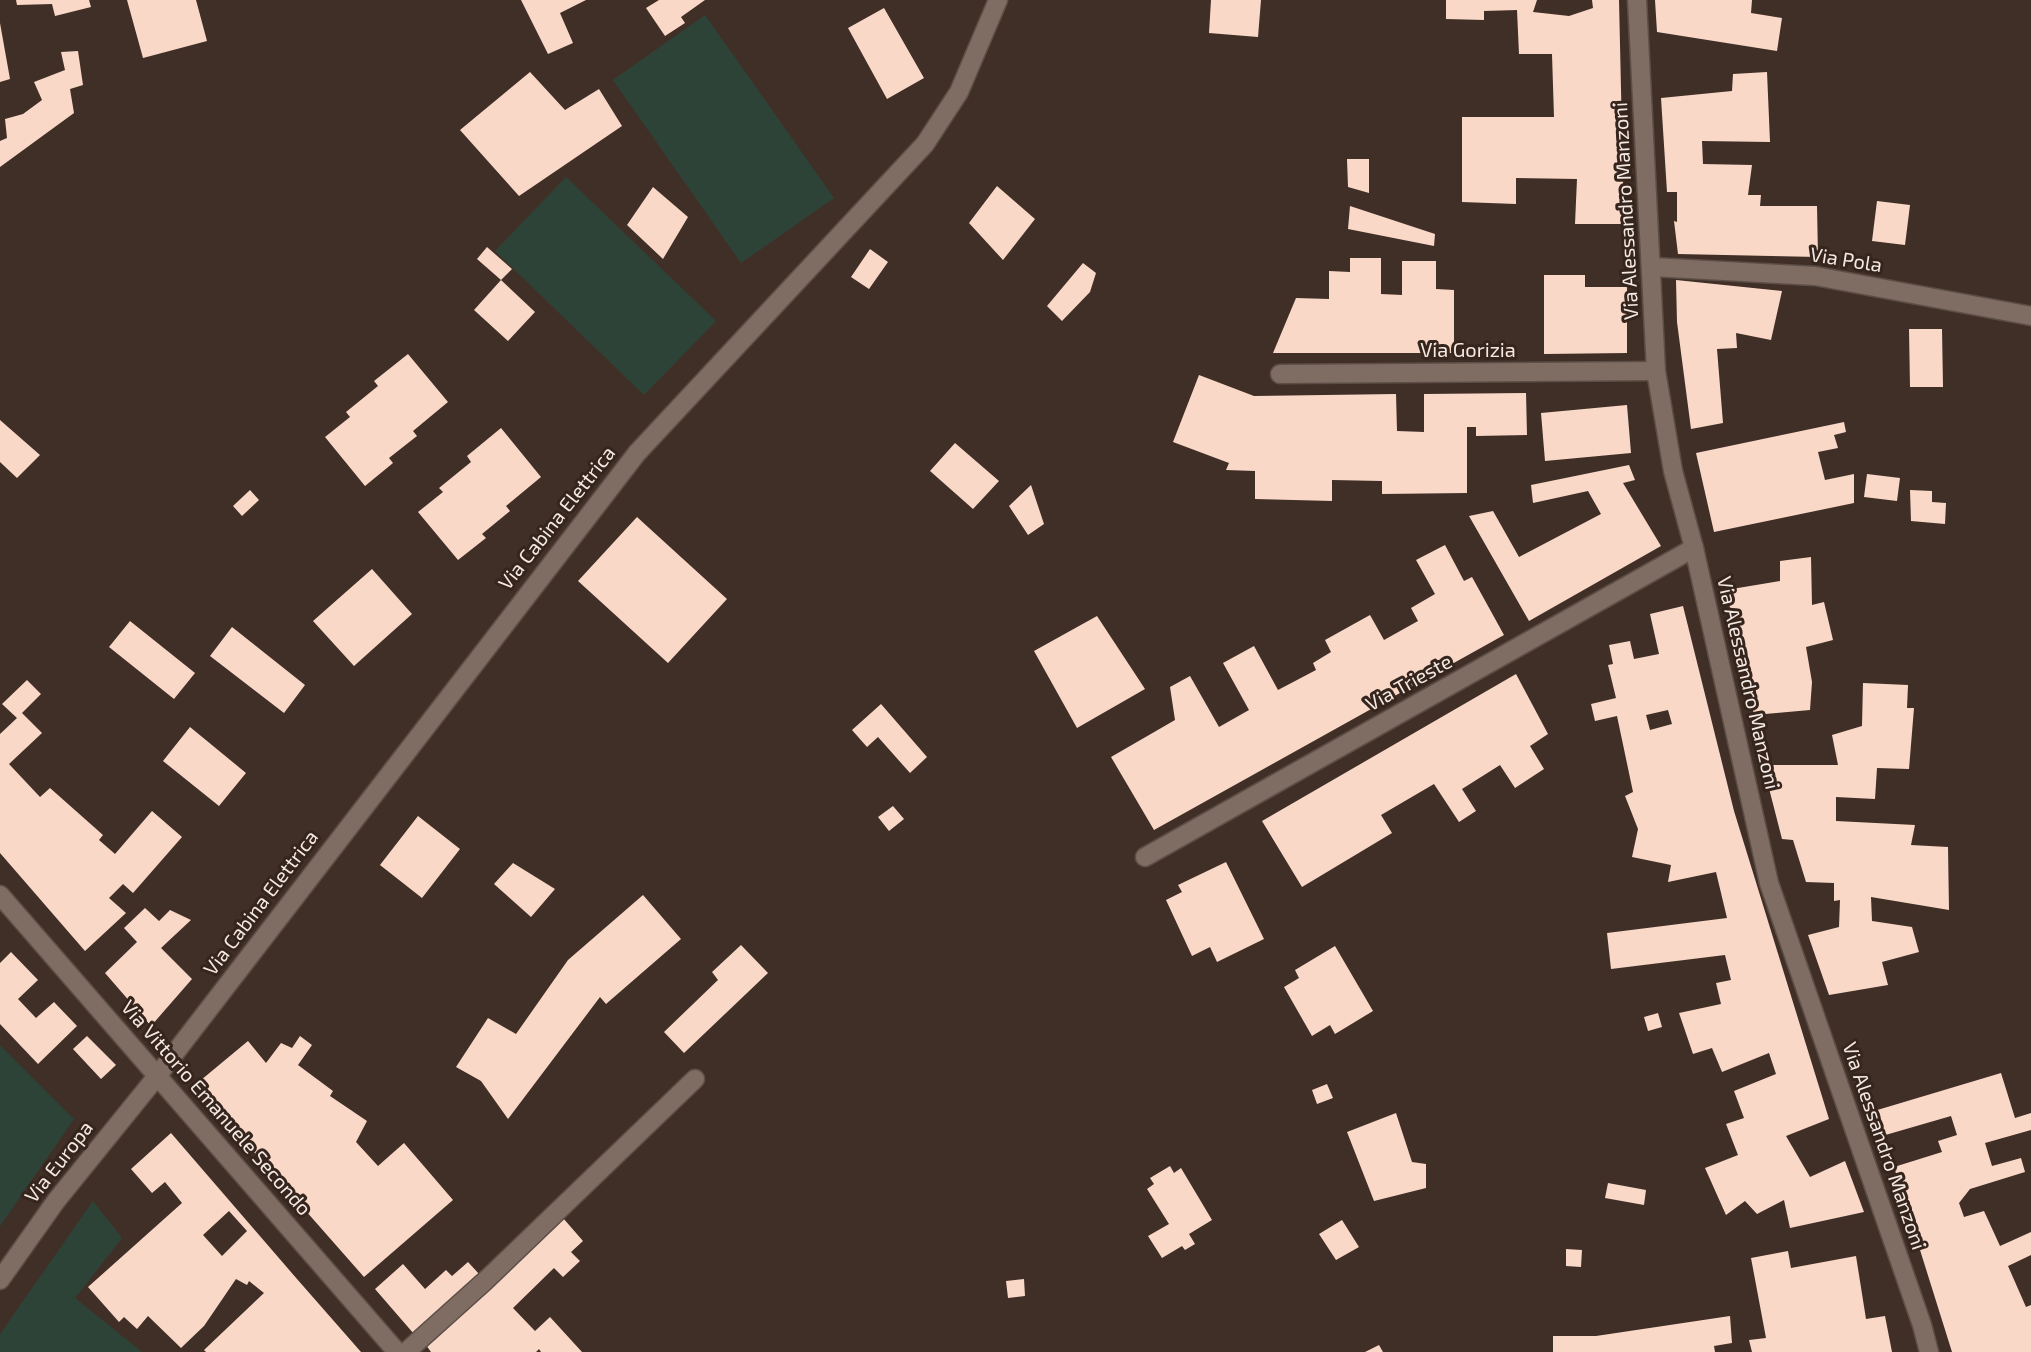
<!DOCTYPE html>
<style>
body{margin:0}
canvas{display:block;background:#402f27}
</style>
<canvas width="2031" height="1352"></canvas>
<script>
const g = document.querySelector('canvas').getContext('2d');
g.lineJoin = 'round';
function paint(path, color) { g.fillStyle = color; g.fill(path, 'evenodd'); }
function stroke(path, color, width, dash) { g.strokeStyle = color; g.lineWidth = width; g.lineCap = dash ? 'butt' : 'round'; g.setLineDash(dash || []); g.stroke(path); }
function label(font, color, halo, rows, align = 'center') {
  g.font = font + ' "Exo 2",sans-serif'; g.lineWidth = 6; g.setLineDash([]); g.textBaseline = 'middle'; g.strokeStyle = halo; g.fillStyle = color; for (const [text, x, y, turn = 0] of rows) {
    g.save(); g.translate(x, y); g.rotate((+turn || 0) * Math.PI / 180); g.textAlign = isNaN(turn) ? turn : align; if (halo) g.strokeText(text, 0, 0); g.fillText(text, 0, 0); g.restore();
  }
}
paint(new Path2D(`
 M705,15L834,198L741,263L613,80Z
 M566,177L716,321L644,395L495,251Z
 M0,1045L74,1119L0,1226Z
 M93,1201L122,1238L75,1298L142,1352H0V1334Z`), '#2e4338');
paint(new Path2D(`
 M16,0H89L91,7L55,16L52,4L17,5Z
 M127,0H196L207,41L143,58Z
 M521,0H586L560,13L573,43L548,54Z
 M659,0H705L681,17L685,23L665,36L646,8Z
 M1211,0H1261L1258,37L1209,33Z
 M1446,0H1537L1533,12L1569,16L1593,8L1592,0H1619L1624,224H1575L1577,179L1516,178V204L1462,202V117H1554L1552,54H1519L1517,10L1484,11V20L1446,19Z
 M1655,0H1752L1751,13L1782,18L1777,51L1657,32Z
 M884,8L924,78L887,99L848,28Z
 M0,23L10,79L0,82Z
 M78,51L83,85L70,89L74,113L0,167V141L7,138L5,119L23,114L42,100L34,82L65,70L61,52Z
 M530,72L565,110L599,89L622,126L519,196L460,130Z
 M1767,72L1770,142L1702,141L1703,164L1752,165L1748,195H1761L1760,206H1817L1818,257L1678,254L1674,221L1677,222V192H1667L1661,98L1732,91L1733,74Z
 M1347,159H1369V193L1348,187Z
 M997,186L1035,219L1003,260L969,223Z
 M653,187L688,217L663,259L627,225Z
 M1877,201L1910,205L1905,245L1872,241Z
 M1350,206L1435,234L1434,246L1348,229Z
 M487,247L512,269L501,280L477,259Z
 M870,249L888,262L869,289L851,277Z
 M1350,258H1381V294L1402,295V261H1436V289L1454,290V353H1273L1296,298L1329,299V271L1350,272Z
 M1083,263L1096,273L1090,292L1062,321L1047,306Z
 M1544,275H1585V287H1627V353L1544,354Z
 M501,280L535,312L508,341L474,310Z
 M1676,280L1782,291L1771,340L1736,333L1737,348L1717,349L1723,423L1691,429L1677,322Z
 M1909,329H1942L1943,387H1910Z
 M408,354L448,402L413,431L417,436L389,458L393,463L365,486L325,437L350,417L346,412L378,386L374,381Z
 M1199,375L1254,396L1396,394L1397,431L1424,432V394L1526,393L1527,435L1476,436V427H1467V493L1382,494V481L1332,480V501L1255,499V471L1226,470L1229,463L1173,442Z
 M1627,405L1631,453L1545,461L1541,413Z
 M0,420L40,455L17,478L0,462Z
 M1844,422L1846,432L1834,435L1838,448L1818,452L1825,480L1854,474V503L1714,532L1696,453Z
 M501,428L541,477L506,506L510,511L482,534L486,538L458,560L418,512L443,492L439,488L471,462L467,456Z
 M955,443L999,481L973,509L930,471Z
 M1629,465L1635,480L1623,483L1661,546L1529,621L1469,516L1493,511L1519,557L1601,514L1588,491L1533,503L1531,485Z
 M1867,474L1900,478L1897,501L1864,497Z
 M1031,485L1044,524L1028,535L1009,506Z
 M250,490L259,500L242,516L233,506Z
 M1910,490L1932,491V502L1946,503L1945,524L1911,521Z
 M637,517L727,599L668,663L578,581Z
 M1445,545L1464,581L1472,577L1504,635L1154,830L1111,757L1175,720L1170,687L1190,676L1219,727L1249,710L1223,663L1254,646L1278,690L1316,670L1313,663L1331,652L1325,640L1370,615L1384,640L1418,621L1411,608L1435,594L1416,560Z
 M1811,557L1812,605L1824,602L1833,640L1806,647L1812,682L1810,710L1754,715L1726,590L1780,581V561Z
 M372,569L412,614L354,666L313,621Z
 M1683,606L1734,811L1829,1119L1786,1136L1810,1177L1845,1161L1864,1212L1790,1228L1784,1200L1757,1214L1745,1201L1726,1215L1705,1168L1738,1155L1726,1124L1744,1118L1734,1091L1776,1074L1769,1053L1722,1072L1712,1048L1693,1054L1679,1013L1721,1004L1716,983L1731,980L1725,955L1611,969L1607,933L1727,918L1716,872L1668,882L1671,865L1632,857L1638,829L1625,796L1633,792L1617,716L1595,721L1591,704L1616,698L1608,665L1613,664L1609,645L1630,641L1634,659L1659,654L1650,614ZM1668,710L1672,724L1650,730L1646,715Z
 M1097,616L1145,689L1077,728L1034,651Z
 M130,621L195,673L174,699L109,647Z
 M232,627L305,685L284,713L210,656Z
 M1516,674L1548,734L1530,746L1544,769L1515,788L1500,765L1462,789L1476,811L1459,822L1434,784L1381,815L1392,833L1302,887L1262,821Z
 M27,680L41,694L22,713L42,733L9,764L40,797L50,788L103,835L99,840L115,854L152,811L182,837L133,893L123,884L109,898L126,913L85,951L0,853V734L17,718L2,704Z
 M1863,683L1908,685L1907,708H1914L1909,769L1877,768L1875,799L1836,797V821L1915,825L1911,845L1948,847L1949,910L1871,897L1872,921L1912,927L1919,952L1882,962L1888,985L1829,995L1808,935L1839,927L1840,900L1834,901V883L1806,882L1793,840L1782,839L1763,765H1838L1832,735L1862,726Z
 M881,704L927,757L910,773L878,737L867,747L852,730Z
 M190,727L246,773L219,806L163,761Z
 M893,806L904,819L889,831L878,817Z
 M418,816L460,849L422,898L380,865Z
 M1226,862L1264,939L1217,962L1210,947L1192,956L1166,900L1182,892L1178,885Z
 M513,863L555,889L531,917L494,884Z
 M643,895L681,939L606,1004L600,997L508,1119L481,1081L456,1067L488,1018L516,1034L568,960Z
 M145,908L159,921L170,910L191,920L161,948L192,979L151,1026L105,973L137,942L124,928Z
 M741,945L768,973L684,1053L664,1032L718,980L712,972Z
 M1335,946L1373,1011L1335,1034L1330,1025L1312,1036L1284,987L1299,978L1295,970Z
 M11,952L38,980L18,999L36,1018L54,1002L77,1026L38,1064L0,1024V963Z
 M1658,1013L1662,1027L1648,1031L1644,1017Z
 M87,1036L116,1065L101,1079L73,1049Z
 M300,1036L312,1045L298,1065L333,1091L330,1096L367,1121L356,1142L378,1166L404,1143L453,1200L364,1277L195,1085L248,1041L266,1063L281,1043L292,1048Z
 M2001,1073L2015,1118L2031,1113V1130L1985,1143L1992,1166L2021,1158L2025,1172L1970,1189L1959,1203L1964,1217L1984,1211L2000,1246L2031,1232V1255L2008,1266L2026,1307L2031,1305V1352H1952L1894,1167L1942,1152L1938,1141L1957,1135L1951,1116L1882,1136L1874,1111Z
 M1327,1084L1333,1098L1317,1104L1312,1090Z
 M1396,1113L1412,1162L1426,1164V1188L1374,1201L1347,1132Z
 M171,1133L297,1279L361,1352H206L204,1350L264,1293L249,1281L247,1285L236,1279L204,1326L181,1348L148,1316L137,1329L124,1317L119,1322L88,1287L182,1203L165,1182L152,1193L131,1169ZM229,1211L247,1231L222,1256L203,1235Z
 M1170,1166L1174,1173L1181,1168L1212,1220L1189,1234L1195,1244L1185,1250L1182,1246L1162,1258L1148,1236L1169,1224L1147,1189L1154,1184L1150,1178Z
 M1608,1183L1646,1190L1644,1205L1605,1198Z
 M563,1218L583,1241L571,1252L580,1261L563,1277L554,1268L513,1308L535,1331L550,1317L582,1352H541L539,1349L536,1352H431L426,1345Z
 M1342,1220L1359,1247L1336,1260L1319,1234Z
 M1566,1249L1582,1250L1581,1267L1566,1266Z
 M1788,1251L1791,1268L1856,1256L1866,1319L1885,1316L1892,1352H1752L1749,1340L1766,1338L1751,1258Z
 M468,1262L480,1275L414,1334L375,1289L403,1264L425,1289L446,1270L452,1276Z
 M1024,1279L1025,1296L1008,1298L1006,1281Z
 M1730,1316L1732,1343L1714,1346L1715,1352H1553V1336H1596Z
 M1379,1345L1383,1352H1365Z`), '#fad8c7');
const pedestrian = new Path2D(`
 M406,1352L485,1281L695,1079`);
const minor = new Path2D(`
 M1652,267L1815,276L2031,316
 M1280,374L1656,371
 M1145,857L1694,548`);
const tertiary = new Path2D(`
 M1637,0L1656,371L1673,471L1694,548L1769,883L1922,1325L1929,1352
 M0,895L397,1352
 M0,1280L56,1201L158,1075L637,453L925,144L959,92L998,0`);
stroke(pedestrian, '#5c4e46', 21);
stroke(minor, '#5c4e46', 21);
stroke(tertiary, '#5c4e46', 21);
stroke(pedestrian, '#7f6c63', 18);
stroke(minor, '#7f6c63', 18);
stroke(tertiary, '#7f6c63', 18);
label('20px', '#f4e9e3', '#35251d', [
 ["Via Alessandro Manzoni",1626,211,-93],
 ["Via Pola",1846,260,9],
 ["Via Gorizia",1468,350],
 ["Via Cabina Elettrica",557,518,-52],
 ["Via Trieste",1409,683,-29],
 ["Via Alessandro Manzoni",1748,683,77],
 ["Via Cabina Elettrica",261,903,-53],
 ["Via Vittorio Emanuele Secondo",216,1108,49],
 ["Via Alessandro Manzoni",1884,1146,71],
 ["Via Europa",59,1162,-52]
]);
</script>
